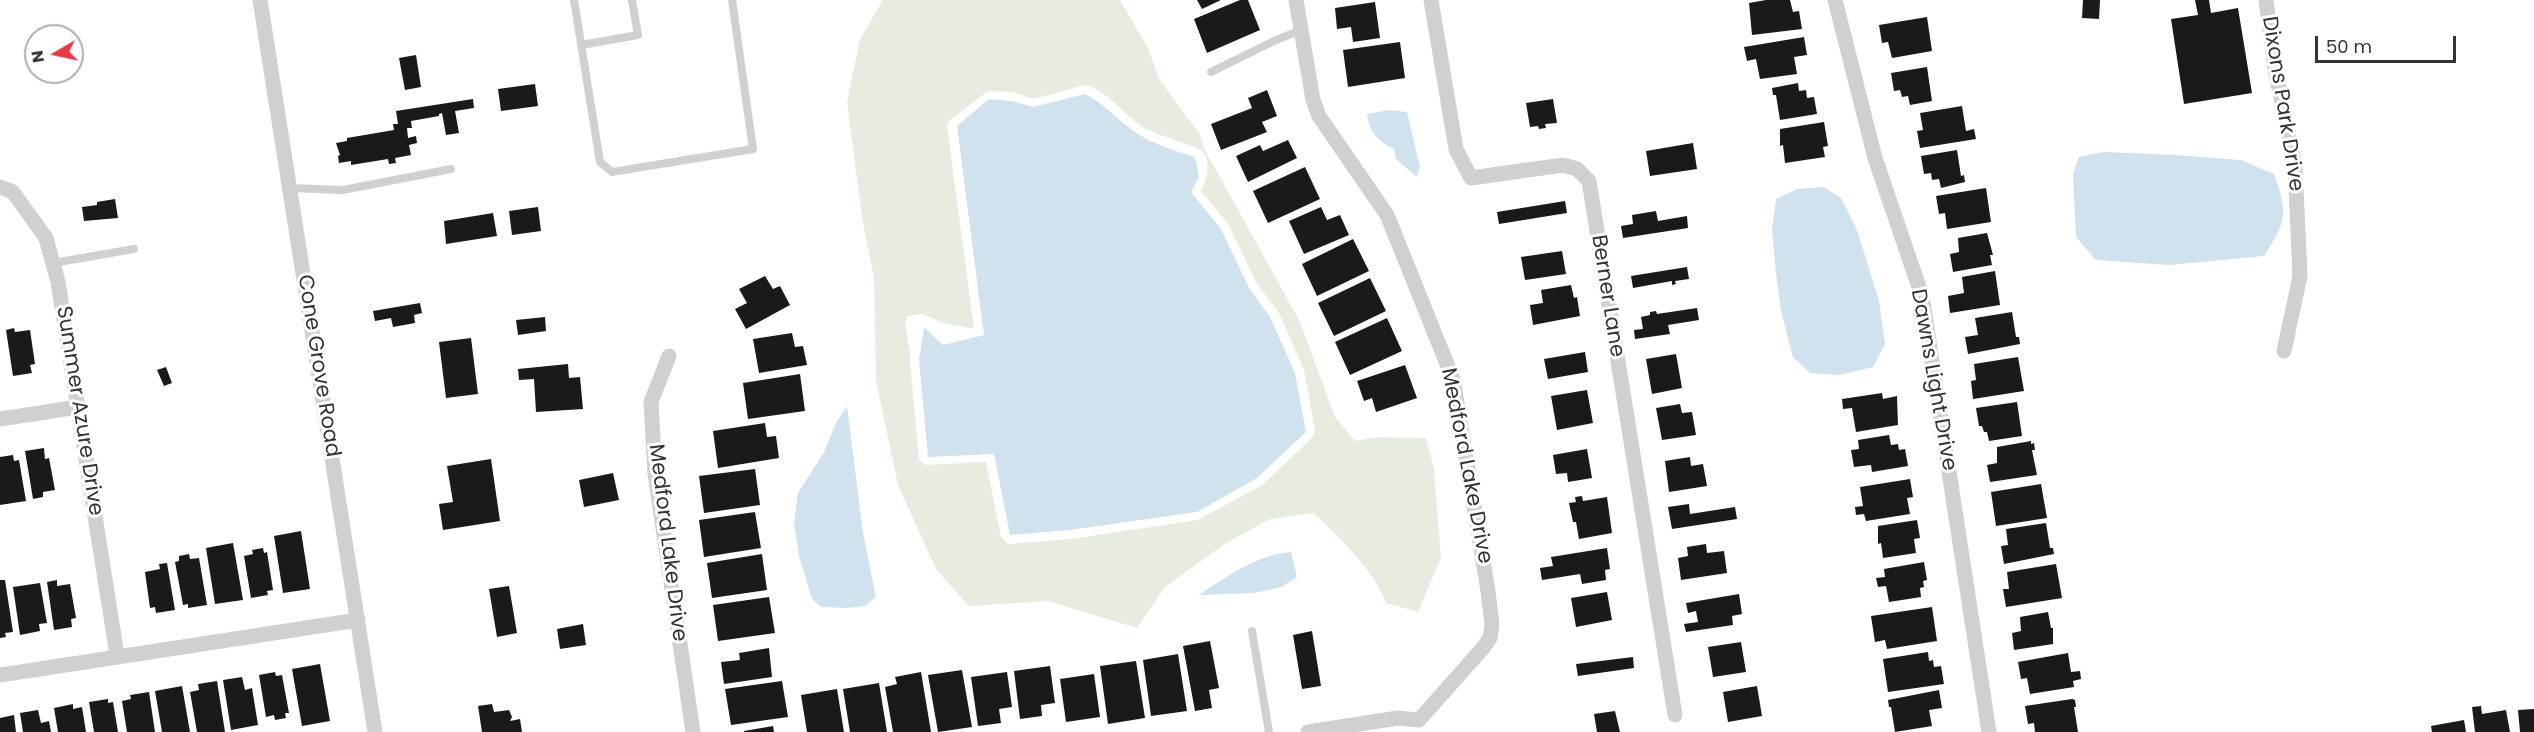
<!DOCTYPE html>
<style>
body{margin:0}
#map{position:relative;width:2534px;height:732px;overflow:hidden;background:#fff;font-family:Poppins,sans-serif}
canvas{display:block}
.north{position:absolute;left:24px;top:24px;width:60px;height:60px;box-sizing:border-box;background:#fff;border:2px solid #adadad;border-radius:50%;rotate:261deg;font-size:16px;font-weight:700;line-height:24px;text-align:center;color:#333}
.north::after{content:'';display:block;margin:auto;width:21px;height:27px;background:#e63946;clip-path:polygon(50% 0,100% 100%,50% 72%,0 100%)}
.scale{position:absolute;left:2315px;top:36px;width:141px;height:27px;box-sizing:border-box;border:3px solid #333;border-top:0;padding-left:8px;font-size:18px;line-height:21px;white-space:nowrap;color:#333;-webkit-text-stroke:4px #fff;paint-order:stroke}
</style>
<div id="map">
<canvas width="2534" height="732"></canvas>
<div class="north">N</div>
<div class="scale">50 m</div>
</div>
<script>
const g = document.querySelector('canvas').getContext('2d');
g.lineJoin = 'round';
function paint(path, color) { g.fillStyle = color; g.fill(path, 'evenodd'); }
function stroke(path, color, width, dash) { g.strokeStyle = color; g.lineWidth = width; g.lineCap = dash ? 'butt' : 'round'; g.setLineDash(dash || []); g.stroke(path); }
function label(font, color, halo, rows, align = 'center') {
  g.font = font + ' Poppins,sans-serif'; g.lineWidth = 6; g.setLineDash([]); g.textBaseline = 'middle'; g.strokeStyle = halo; g.fillStyle = color; for (const [text, x, y, turn = 0] of rows) {
    g.save(); g.translate(x, y); g.rotate((+turn || 0) * Math.PI / 180); g.textAlign = isNaN(turn) ? turn : align; if (halo) g.strokeText(text, 0, 0); g.fillText(text, 0, 0); g.restore();
  }
}
paint(new Path2D(`
 M883,0H1120L1148,48L1159,79L1199,133L1205,150L1300,322L1335,417L1355,441L1377,437L1426,438L1434,469L1441,558L1418,612L1386,603C1374,570 1339,537 1314,513L1270,519L1226,543L1165,587L1137,628L1048,601L969,606L936,569L898,485L876,381L874,278L862,217L847,102L860,39ZM1085,85C1109,91 1125,117 1146,129C1157,135 1196,146 1202,151C1212,161 1207,181 1201,191L1228,224L1257,284L1279,313L1304,370L1315,431L1312,438L1262,485L1198,520L1071,539L1008,544L1001,537L986,462L925,465L919,460L910,361C912,345 903,333 907,316L922,314L943,323L974,329L947,125L950,120L988,91L1012,92L1034,99Z`), '#e6ecdf');
paint(new Path2D(`
 M1085,94C1105,104 1119,122 1138,134C1155,145 1176,151 1195,157L1199,177L1191,192L1221,229L1249,288L1270,317L1295,373L1306,432L1257,478L1197,512L1070,530L1010,535L994,454L928,457L919,360L924,327L943,345L984,335L957,126L989,99L1011,101L1033,107Z
 M1389,110L1407,112L1420,167L1417,177L1396,159L1394,149C1378,142 1369,132 1367,114Z
 M2103,152L2175,155L2241,160L2274,174C2288,214 2287,220 2264,256L2170,265L2096,260L2076,237L2073,174L2079,157Z
 M1824,187L1841,198L1857,230L1879,301L1885,344L1873,367L1839,375L1810,373L1793,357L1781,311L1776,273L1772,230L1776,199L1797,189Z
 M847,406L863,533L876,597L865,606L847,608L821,607L812,599L799,556L794,523L798,493L824,452L836,423Z
 M1291,552L1297,577L1282,587L1254,593L1199,595C1228,576 1256,555 1291,552Z`), '#cfe2ee');
paint(new Path2D(`
 M1197,0H1221L1202,9Z
 M1240,0H1248L1260,30L1207,53L1194,19Z
 M1766,0H1790L1793,12L1799,11L1802,29L1752,35L1749,3Z
 M2083,0H2100L2099,19L2082,18Z
 M2195,0H2209L2211,13L2238,8L2252,93L2184,104L2171,19L2198,15Z
 M1375,2L1380,38L1353,42L1351,27L1337,29L1335,8Z
 M1927,17L1932,51L1892,58L1888,42L1882,43L1879,25Z
 M1804,37L1807,55L1794,57L1797,74L1760,79L1756,59L1747,61L1744,47Z
 M1400,42L1405,78L1348,87L1343,50Z
 M416,55L421,87L405,90L399,58Z
 M1927,67L1932,101L1910,105L1908,96L1902,97L1900,90L1894,91L1891,73Z
 M1798,83L1799,91L1806,90L1807,98L1814,97L1817,114L1780,120L1776,95H1773L1772,88Z
 M535,84L538,106L501,111L498,89Z
 M1267,90L1277,116L1262,122L1267,132L1221,150L1211,124L1252,108L1248,98Z
 M473,99L474,108L455,111L459,133L446,135L442,113L439,114V116L411,121L412,128H407L408,138L416,136L417,143L409,145L411,155L395,158L396,163L389,164L388,159L351,165V161L339,163L338,156L340,155L336,143L347,141V138L394,130L393,124H398L396,111Z
 M1553,99L1557,123L1545,124L1546,128L1539,129L1538,126L1530,127L1526,103Z
 M1962,106L1966,131L1974,129L1976,139L1920,148L1917,131L1923,130L1920,113Z
 M1824,122L1828,146L1823,147L1825,157L1785,163L1783,145L1780,146V129Z
 M1288,140L1297,158L1248,182L1236,156L1260,145L1263,151Z
 M1693,143L1697,169L1650,176L1646,151Z
 M1957,150L1961,176L1964,175L1965,182L1941,188L1939,179L1932,180L1931,173L1924,174L1921,156Z
 M1305,167L1320,199L1268,223L1253,191Z
 M1986,188L1991,222L1947,229L1945,213L1939,214L1936,196Z
 M115,199L118,218L84,221L82,207L97,205V202Z
 M1565,201L1567,213L1499,224L1497,212Z
 M538,207L541,231L512,235L509,211Z
 M1321,207L1327,220L1340,215L1349,235L1304,254L1289,221Z
 M1656,211L1658,221L1687,216L1688,228L1623,238L1621,226L1633,224L1632,215Z
 M493,213L497,236L446,244L444,221Z
 M1987,233L1993,255H1990L1992,265L1953,272L1950,254L1959,252L1958,238Z
 M1353,239L1369,271L1317,296L1302,264Z
 M1562,251L1566,274L1525,280L1521,257Z
 M1687,267L1689,279L1675,281L1676,284L1672,285V281L1633,288L1631,276Z
 M1995,271L2000,305L1950,313L1948,296L1964,293L1962,277Z
 M765,276L773,289L780,286L790,305L746,329L735,309L747,303L739,289Z
 M1370,278L1386,311L1334,336L1318,303Z
 M1571,285L1574,298L1577,297L1580,316L1533,325L1530,305L1543,303L1541,290Z
 M420,303L422,313L414,315L415,323L393,327L391,318L375,321L373,311Z
 M1697,308L1699,320L1668,325L1670,334L1635,339L1634,330L1643,329L1641,317L1650,315V312L1656,311L1657,314Z
 M2012,312L2016,337H2019L2020,344L1968,354L1965,337L1978,335L1975,318Z
 M545,317L546,331L518,335L516,320Z
 M1387,318L1402,351L1350,375L1335,342Z
 M14,328L15,332L30,330L35,364L30,365L32,373L13,376L6,330Z
 M792,333L795,347L803,346L807,365L759,373L753,339Z
 M471,338L478,394L446,398L439,342Z
 M1585,352L1588,372L1548,379L1544,359Z
 M1676,354L1682,388L1652,394L1646,359Z
 M2018,357L2024,391L1973,399L1971,381L1976,380L1974,364Z
 M568,364L569,378L580,377L583,409L536,412L534,379L519,380L518,369Z
 M1405,365L1417,398L1376,412L1372,398L1364,401L1357,381Z
 M166,367L172,383L164,386L157,370Z
 M800,374L805,411L748,419L743,383Z
 M1587,390L1593,423L1557,430L1551,396Z
 M1882,393L1883,399L1897,396L1898,425L1856,432L1852,408L1843,409L1842,399Z
 M2017,402L2022,436L1989,441L1987,432H1984L1982,426H1979L1976,408Z
 M1680,404L1682,413L1692,412L1696,435L1662,440L1656,408Z
 M765,423L767,437L776,436L779,458L718,468L713,431Z
 M1889,435L1891,445L1898,444L1899,450L1905,449L1908,466L1872,472L1871,465L1854,467L1851,450L1859,449L1858,440Z
 M2031,441V444L2034,443L2035,450H2032L2037,475L1990,482L1987,465L1997,463V447Z
 M44,448L45,459L49,458L55,490L43,492V497L33,499L25,451Z
 M1587,449L1592,478L1568,482L1567,473L1556,474L1553,455Z
 M13,455L14,461L19,460L26,501L0,505V457Z
 M1690,457L1691,466L1703,464L1707,486L1669,492L1665,461Z
 M491,459L500,521L443,530L439,504L453,502L447,466Z
 M755,469L760,505L704,513L699,476Z
 M613,473L619,500L584,507L579,480Z
 M1910,479L1913,497L1907,498L1910,514L1866,521L1864,514L1856,515L1855,507L1863,506L1860,487Z
 M2041,484L2047,518L1996,526L1991,492Z
 M1582,496L1583,501L1607,497L1612,533L1579,539L1576,522H1573L1569,503L1576,502L1575,497Z
 M1689,504L1690,514L1735,507L1737,519L1672,529L1668,507Z
 M755,512L761,548L704,557L699,520Z
 M1917,520L1920,538L1914,539L1916,553L1883,558L1881,543L1878,544V526Z
 M2046,523L2050,548H2053L2054,554L2004,564L2001,546L2008,545L2006,529Z
 M301,531L310,589L283,593L274,536Z
 M233,543L243,600L215,604L206,548Z
 M1706,544L1707,553L1724,551L1727,573L1681,580L1678,558L1688,556L1687,547Z
 M263,548L264,553L267,552L273,590L267,591L268,595L251,598L244,556L253,554L252,550Z
 M1607,548L1610,569L1605,570L1606,580L1582,584L1580,574L1542,580L1540,568L1553,566L1551,557Z
 M189,554L190,559L199,558L207,605L188,608V604L183,605L175,562L179,561V556Z
 M762,554L767,590L712,598L707,563Z
 M1924,562L1927,580L1923,581L1924,587L1920,588L1921,597L1889,602L1886,586L1878,587L1876,578L1885,577L1884,569Z
 M167,563L175,610L156,613L155,607L150,608L145,572L160,569L159,564Z
 M2056,564L2062,598L2006,607L2003,589H2009L2007,572Z
 M0,580H5L13,632L5,633L6,637L0,638Z
 M57,580V586L70,584L76,618L71,619L72,627L54,630L47,582Z
 M40,583L47,623L39,624L40,631L20,635L13,587Z
 M509,586L517,633L497,637L489,589Z
 M1607,592L1612,620L1576,627L1571,598Z
 M1739,594L1742,614L1732,616L1733,625L1686,632L1684,624L1698,622L1696,611L1688,613L1686,603Z
 M769,597L775,633L718,641L713,605Z
 M1932,607L1937,641L1887,649L1885,640L1875,642L1871,616Z
 M2048,612L2051,628H2053V644L2014,650L2012,633L2021,631L2020,617Z
 M583,624L586,645L560,649L557,629Z
 M1312,631L1321,686L1302,689L1293,635Z
 M1210,641L1219,688L1209,690L1212,708L1195,711L1183,646Z
 M1741,642L1746,672L1713,677L1708,647Z
 M769,648L772,677L724,684L721,662L740,660L739,653Z
 M1928,652L1929,661L1933,660L1934,667L1941,666L1944,684L1888,692L1883,659Z
 M2068,653L2071,672L2080,671L2081,679L2073,681L2074,687L2030,694L2027,678L2021,679L2018,662Z
 M1178,654L1187,711L1151,716L1143,660Z
 M1633,657L1634,668L1578,676L1576,664Z
 M1136,661L1145,718L1108,724L1100,666Z
 M320,664L330,721L302,726L292,669Z
 M1050,666L1055,703L1041,705L1042,716L1020,719L1014,671Z
 M962,670L972,727L938,732L928,675Z
 M275,672L276,676L282,675L289,713H285L286,718L275,720L274,715L266,717L259,675Z
 M921,672L931,732H893L885,687L897,684L895,677Z
 M1007,672L1012,707L999,709L1001,723L978,726L971,677Z
 M1094,674L1100,717L1066,722L1060,679Z
 M242,677L245,690L252,688L258,725L231,730L223,680Z
 M217,681L225,732H197L190,692L199,690L198,684Z
 M782,681L788,717L731,725L725,689Z
 M879,683L887,732H850L843,689Z
 M182,686L190,732H162L155,691Z
 M1757,686L1762,716L1728,722L1723,692Z
 M837,689L844,732H807L801,695Z
 M1939,690L1942,708L1929,710L1932,726L1895,732L1891,707H1889L1888,700Z
 M149,692L155,732H127L122,701L131,699L130,695Z
 M108,699V703L113,702L118,732H94L89,702Z
 M2072,699L2075,700L2076,707H2074L2078,732H2035L2034,723L2028,724L2025,706Z
 M73,704V709L82,707L86,732H58L54,708Z
 M492,704L494,712L509,710L512,717L510,721L520,719L522,732H482L478,706Z
 M2481,706L2482,714L2506,710L2510,732H2475L2472,707Z
 M2534,709V732H2520L2518,710Z
 M38,710L41,723L49,721L51,732H23L20,713Z
 M1615,711L1620,732H1597L1594,714Z
 M14,715L16,732H0V718Z
 M2464,720L2466,732H2432L2431,726Z
 M773,726L774,732H744V731Z`), '#1a1a1a');
stroke(new Path2D(`
 M574,0L600,162L612,172L753,149L732,0
 M581,45L638,35L632,0
 M1211,72L1276,40L1301,30
 M290,188L343,190L451,169
 M53,263L134,249
 M1252,631L1269,732`), '#d0d0d0', 8);
stroke(new Path2D(`
 M260,0L375,732
 M1296,0L1313,100L1319,116L1387,215L1453,379L1488,591L1492,625L1490,638L1483,648L1419,720
 M1431,0L1456,149L1471,178L1563,165L1577,169L1589,181L1675,715
 M1835,0L1875,158L1922,296L1989,732
 M2266,0L2275,69L2295,166L2300,276L2284,351
 M0,187L13,192L46,238L58,282L117,655
 M669,356L651,402L655,474L693,732
 M0,419L78,407
 M0,675L358,620
 M1308,732L1398,718L1419,720`), '#d0d0d0', 15);
label('21px', '#333', '#fff', [
 ["Dixons Park Drive",2282,104,81],
 ["Berner Lane",1607,296,81],
 ["Cone Grove Road",318,366,81],
 ["Dawns Light Drive",1933,380,80],
 ["Summer Azure Drive",79,411,81],
 ["Medford Lake Drive",1466,466,79],
 ["Medford Lake Drive",667,543,83]
]);
</script>
